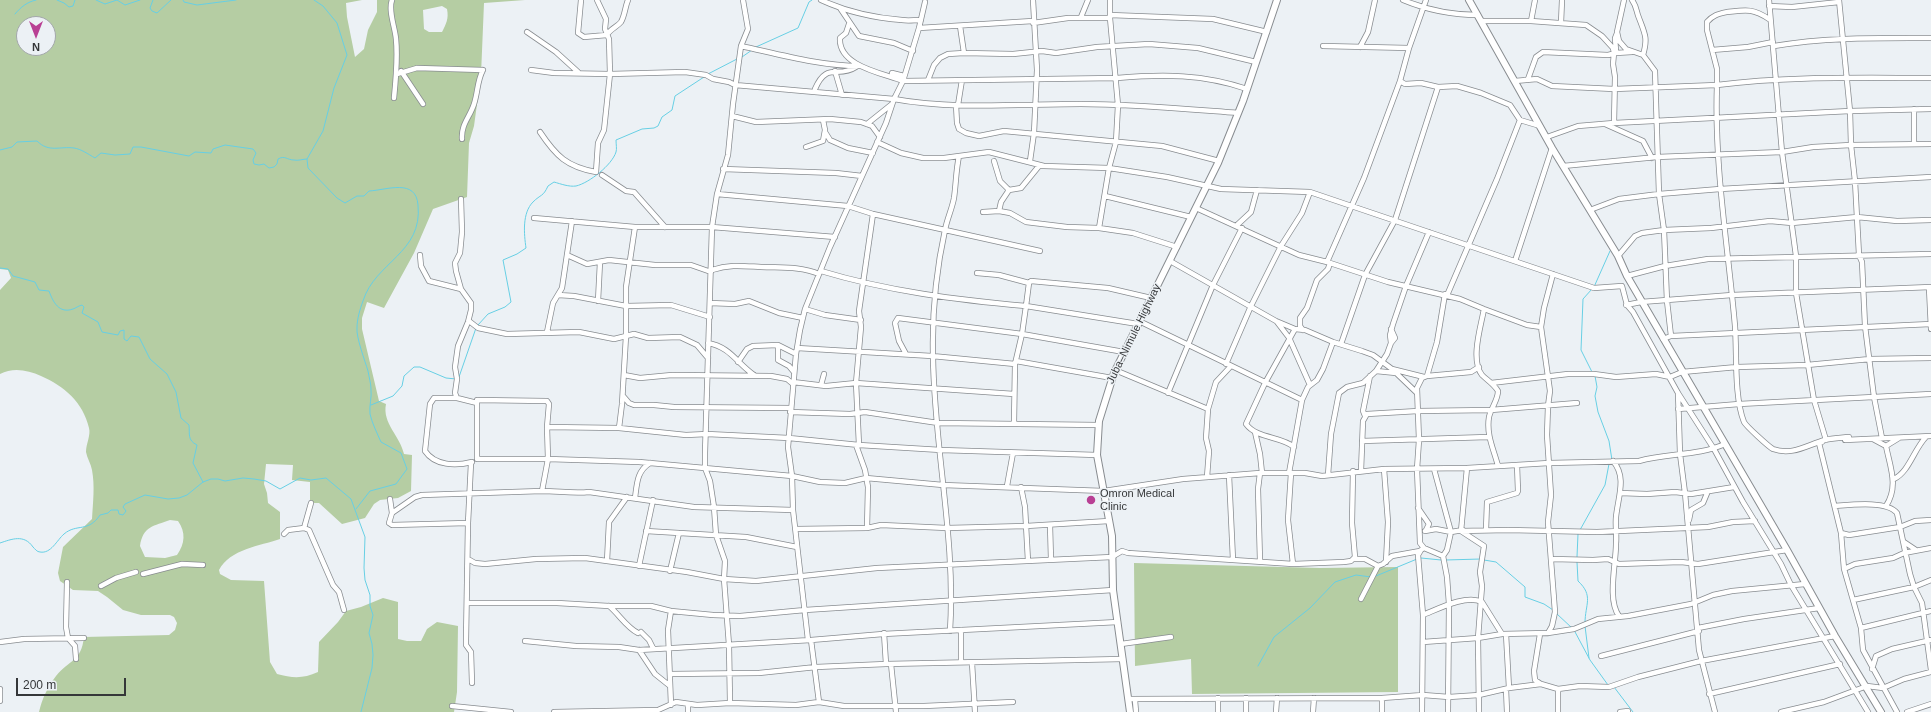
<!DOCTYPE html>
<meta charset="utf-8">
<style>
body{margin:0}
#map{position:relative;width:1931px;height:712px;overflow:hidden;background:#ecf1f5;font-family:Arial,sans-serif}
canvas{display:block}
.north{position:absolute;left:16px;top:16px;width:40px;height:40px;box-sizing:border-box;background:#ecf1f5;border:1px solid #a3a7aa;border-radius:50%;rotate:180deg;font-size:11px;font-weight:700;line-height:16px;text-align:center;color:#353739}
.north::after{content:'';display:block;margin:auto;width:14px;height:18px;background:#b94094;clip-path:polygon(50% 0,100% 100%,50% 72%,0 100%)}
.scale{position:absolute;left:16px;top:678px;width:110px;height:18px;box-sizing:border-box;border:2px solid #353739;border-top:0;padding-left:5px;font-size:12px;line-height:14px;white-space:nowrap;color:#353739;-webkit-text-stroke:3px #ecf1f5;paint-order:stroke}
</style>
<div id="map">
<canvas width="1931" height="712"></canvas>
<div class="north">N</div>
<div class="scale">200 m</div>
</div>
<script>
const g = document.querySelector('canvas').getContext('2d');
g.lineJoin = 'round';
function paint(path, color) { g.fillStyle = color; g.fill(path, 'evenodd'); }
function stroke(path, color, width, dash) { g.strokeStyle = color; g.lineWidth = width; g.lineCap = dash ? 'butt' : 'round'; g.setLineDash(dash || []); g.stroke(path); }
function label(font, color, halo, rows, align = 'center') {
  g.font = font + ' Arial,sans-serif'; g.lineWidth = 3; g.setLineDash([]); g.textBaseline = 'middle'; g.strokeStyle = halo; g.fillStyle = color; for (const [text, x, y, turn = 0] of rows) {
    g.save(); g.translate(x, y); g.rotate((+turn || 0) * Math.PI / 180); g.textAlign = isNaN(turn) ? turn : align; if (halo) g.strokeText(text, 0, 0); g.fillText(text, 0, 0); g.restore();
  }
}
paint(new Path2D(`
 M0,0H362L346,3L347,17L355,57L364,49L368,30L377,12V0H525L484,3L481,75L474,126L469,143L467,197L433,209L414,253L384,308L367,302L362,318V329L379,401L386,404C382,423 400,436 404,454L412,455L411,491L398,498L380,500L374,504L365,518L342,524L319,503H310V482L292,480L293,465L266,464L264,484L267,493L268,503L280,512V539C260,546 230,549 219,570L220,574L231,580L264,581L270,662L277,674C292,678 303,679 318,672L319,642L338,622L346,611L361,607L383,598L398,602V639L407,641H421L427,629L437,622L458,626L457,692L454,712H39C42,699 48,686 56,676C70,659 81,662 84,637L169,635L175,630L177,623L174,617L170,615H141L123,610L107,597L98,591L73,590L60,581L58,573L63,547L92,519C93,502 95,486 92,470C91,464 87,458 86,452C86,444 91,435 89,428C83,402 64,386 41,376C28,370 13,367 0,374V290L11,278L8,270L0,269ZM442,6L447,9C449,19 446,24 442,32H429L424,29L423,10ZM24,24H48V48H24ZM170,520L178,521C186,532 185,544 177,555L165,558L145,557L140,546C143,526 154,526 170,520Z
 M1134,563L1320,568L1398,567V692L1192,694L1191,659L1135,666Z`), '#b5cda3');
stroke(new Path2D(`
 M57,0L64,3L69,7L73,6L75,0
 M96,0L105,4L117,0L125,5L140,0
 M153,0L150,8L152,11L157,13L171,0
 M183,0L184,2L197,5L236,0
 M314,0L323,6L337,23L347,55L334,88L323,131L307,159L308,168L337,198L345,203L357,196H364L369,191C387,190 416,178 418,205C423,253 375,262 363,301C360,309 357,319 357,328C356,337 365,361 368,371C369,377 371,384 371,389C372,397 369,406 370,414C372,423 377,433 381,442L401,453L407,469L396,484L370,491L356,509
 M15,14C21,7 27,2 36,0
 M756,47L798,28L809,2L812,0
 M742,57L752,50
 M708,74L737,59
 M0,150L12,147L17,142L37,141C49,153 60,146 74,148C81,149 88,154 95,158L101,153L115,155L130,154L133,147H141L189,156L195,152L211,153L213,149L225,145L253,149L256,153L253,160L254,164L259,165L264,164L269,168L274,167L277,164L278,159C285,155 287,160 294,160C298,161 303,159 307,159
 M0,268L8,269L13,276L35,282L39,290L49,291C53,302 59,314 73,309C76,308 78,306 82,305L84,307L82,313L98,322L102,332L118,335L120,331L124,330V339L127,341L131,336L139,337L150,359L167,374L176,392L181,418L189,425C190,434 187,440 197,445L193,463L203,482
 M1594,287L1610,251
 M478,325L488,314L505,307L511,302L503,260L517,254L526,248C524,234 522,213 533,202C541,194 543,197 548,186L554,182C561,184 569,187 576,186C589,183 612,165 616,152C617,149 616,144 616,140L642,129L654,128L658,126L662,117L672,110L675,96L704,77
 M1592,372L1581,350L1583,299L1592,289
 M1595,376L1597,387L1595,396L1598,412L1609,441L1612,460
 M459,377L476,328
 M371,405L393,396L402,386L404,376L414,367H420L446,378L456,379
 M1580,530L1605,485L1609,464
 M0,543C12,539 24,534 33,547C35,549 37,552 40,552C51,554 57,540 64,534C77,523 88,533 100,515L108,513L111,510H118L119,514L123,515L126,511L123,507L125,504L145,495L168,499L179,498L187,495L203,482L211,479H218L225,481L243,478L254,479L266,481L280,489L300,478L311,480L326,478L351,499L365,537L364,568L365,580L370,595V606L373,615L369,633L372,644L373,655L372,668L361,712
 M1577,557L1578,534
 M1421,558L1441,560
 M1446,560L1481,559
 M1484,560L1496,562L1525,587V597L1544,604L1553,610
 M1577,562L1578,581C1594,596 1585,604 1585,623
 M1376,576L1417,559
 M1557,614L1572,628
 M1585,626L1589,658
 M1574,630L1590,660L1608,685
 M1258,666L1274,637L1310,608L1335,582L1356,575L1371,577
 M1614,687L1633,712`), '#67cfe4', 1);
const minor = new Path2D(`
 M392,0C388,11 395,27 396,39C398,58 396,78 394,98
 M581,0L578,33L584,37L607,35C610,29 617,27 621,22C625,15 625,7 628,0
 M821,0C845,11 875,18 902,20C908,21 914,20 921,20
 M1403,0C1427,10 1452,15 1478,15
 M1624,0L1617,32L1619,41L1626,49L1643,55L1655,71L1659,194L1664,230L1667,301L1671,336
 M1632,0C1637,7 1636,11 1639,18C1645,34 1648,38 1643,55
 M1769,0L1782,152L1796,256V293L1814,400L1826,440
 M1839,0L1850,111L1851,145L1855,181L1859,255L1862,262L1865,326L1874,397L1882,438
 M1769,6L1792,7L1839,2
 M840,8L859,36L894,43L913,51
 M1110,15L1213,19L1267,32
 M1081,17L1088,0
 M1769,19C1752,8 1746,10 1727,12C1718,14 1713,15 1707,22V30L1717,69V85C1788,76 1860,78 1931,78
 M1481,21H1531L1586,25L1602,36L1613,48L1614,53L1613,64L1615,77L1614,123
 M1531,21L1535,0
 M1033,23L1068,18H1110
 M1561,23L1562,0
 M849,24L846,33L840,38C838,66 882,73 903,81L892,73L904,76
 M960,26L964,53
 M919,28L1033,21
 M527,32L556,52L578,72
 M741,46C778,54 821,66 859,66
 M1323,46L1409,48
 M1774,46C1826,37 1878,38 1931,38
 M1360,47L1368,32L1375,0
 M1712,50L1748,47L1773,42
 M1616,51L1615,38L1617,33
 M531,70L554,73L610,74L685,72L706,75L713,79L729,82L735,85L894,99C952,110 1021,104 1081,104C1133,104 1186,109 1238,113
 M401,71L423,104
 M835,71L842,95
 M397,74L417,68L483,70
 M1528,79L1536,57L1543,52L1608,55L1616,53L1632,52
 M928,80L934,65L940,58L948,54L964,53L1013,54L1042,51L1056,53L1097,47L1149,44L1198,48L1256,62
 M903,81L1117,78C1163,74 1203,74 1247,89
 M1400,81L1405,84L1421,83L1438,87L1457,86L1481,93L1510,105L1520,120L1540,126
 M1515,81L1537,79L1552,86L1614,89L1717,85C1714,166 1728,246 1735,326C1737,354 1734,397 1744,422C1746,426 1769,447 1773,449C1792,456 1807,445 1825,440C1833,438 1841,438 1849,437
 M815,89C827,61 838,79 856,67
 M956,105L957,123L959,129L966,133L979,136L1004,131L1162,146L1219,161
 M958,105L962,80
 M1914,109V144
 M732,116L756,122L830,119L861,122L872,126L880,137
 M867,124L892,104
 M1605,124L1643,141L1652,158
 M540,132C556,156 567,167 596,172L598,143L604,130L610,74L609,39L605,29L606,19L597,0
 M825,132L830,140L848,148L873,153
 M1547,137L1578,126L1614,123L1850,111L1931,109
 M462,139C461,124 470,117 474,104C478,92 477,81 483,70
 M877,142L901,153L923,158H944L989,152L1044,166L1109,168L1167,177L1221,189L1310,192L1594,288L1622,286L1627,305L1633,312L1678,393L1714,449L1743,502L1781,564L1791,585L1868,712
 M806,147L823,141L825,130L823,120
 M994,161L1000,181L1009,190
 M1030,161L1034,133L1037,70L1033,0
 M1563,166L1657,157L1782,152L1813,147L1851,145L1931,144
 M723,169L836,173L862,176
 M602,175L626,191L634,192L665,227
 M717,194L848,206L873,214L1040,251
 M1105,196L1191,217
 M461,199L462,232L460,253L455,263L456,271L461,289L471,303V310L468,322L458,346L455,367L457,379L455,393L457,398L477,403V459H548L639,462L792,476L820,482L845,483L866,478L943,485L1104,491L1183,479L1260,473H1305L1322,476L1384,469L1467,468L1549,463L1639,461C1667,453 1698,456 1725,444
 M1196,208L1299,255L1327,262L1388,282L1460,299L1484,309L1527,325L1541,327
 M1590,210L1619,199L1659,194L1720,189L1931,177
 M999,211L1001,202L1009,190L1021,188L1039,166H1043
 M983,212L999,211L1010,213L1026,222L1067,227L1099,228L1109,168L1116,142L1118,105L1110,18V0
 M534,218L635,227L626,287V336L622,404L619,428
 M1236,226L1251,212L1257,190
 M635,227H712L835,237
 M1099,228L1133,233L1177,247
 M420,255L421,266L429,281L461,289
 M567,255L587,264L609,260L655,265H691L711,272
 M1618,256L1635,236L1642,233L1664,230L1711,228L1770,221L1792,223L1857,217L1897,221L1931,220
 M1170,261L1276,321L1295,329L1305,330L1333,342L1362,351L1373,355L1392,369L1424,377
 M1515,261L1552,148
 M1327,262L1364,178L1400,81L1409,48L1426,0
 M712,270C730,264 743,266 761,267C781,268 800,266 819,274
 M821,271C887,291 957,300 1026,306L1029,283L1031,281L1108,288L1151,298
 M977,273L999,275L1029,283
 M1627,276L1665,266L1708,259L1931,254
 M1929,288L1931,329
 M1448,293L1497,179L1520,120
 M558,295L574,296L626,306L671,305L710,317
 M598,301L600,262
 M710,303L735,304L749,301L779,313L803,318
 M1626,305L1641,302L1732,295L1931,287
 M805,309L825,315L861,320
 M1484,309C1481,326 1470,360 1482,375C1487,380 1494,384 1498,391C1498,400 1491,408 1489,417C1486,435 1494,450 1498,466
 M469,321L478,328L507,334L579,332L614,339L634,334L648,338L680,337L697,345L708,358
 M1139,321L1302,400
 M1277,322L1290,339
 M1391,329L1395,338L1391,343
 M1303,330L1300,326V318L1307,308L1317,280L1328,269L1330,263
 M547,332L553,303L562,288L572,221
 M1663,339L1671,336L1931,324
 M1290,340L1310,385
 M708,343C730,347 736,362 754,375
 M1341,344L1365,275L1395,220L1438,87
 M778,345V360L789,366L794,372
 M797,348L932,356L1015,364
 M906,354L899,341L895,323L898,318L1022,334L1124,352
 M1016,361L1112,378
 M738,362L747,349L753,346L778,345L796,354
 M1226,364L1251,306L1281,246L1302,213L1310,192
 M1115,370L1208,409
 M1393,370L1417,393
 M1376,371L1396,373
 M624,375L640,378L672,375L771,376L787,379L793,384
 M1427,376L1437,342L1445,294
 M793,382L826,386L856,383L1014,394
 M1491,383L1568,374H1594L1616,377L1656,374L1670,377L1682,372L1737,367L1807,365L1870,359L1931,358
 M821,385L824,374
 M1168,393L1213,285L1242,228
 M1678,393L1680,454L1685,493L1699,650L1715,712
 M623,396L629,403L634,405H654L674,407L791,408
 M457,398H434L430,404L425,451C435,466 456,466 472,462
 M477,400L547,401L549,404L547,427
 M1678,409L1739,404L1931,394
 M790,412L850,414L865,412L938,423L1099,425
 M1365,416L1363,411L1370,376
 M1014,423L1015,364L1022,334L1026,306L1138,324
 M1255,432L1260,454L1262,473
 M1873,439L1886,446
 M1845,440L1931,436
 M1362,441L1488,437
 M1822,442L1819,443L1841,533L1844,569L1861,628L1863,650L1897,712
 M856,445L865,470L868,487L867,528
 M859,445L856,383L861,327L859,311L873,214
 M1294,447C1281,436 1257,439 1246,424L1265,383L1295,329
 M1613,461C1627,477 1618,497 1616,517C1615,526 1617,535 1616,544C1616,564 1607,600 1619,616
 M1384,469L1388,522L1386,562
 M1361,471L1363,421L1367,414L1418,411L1491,410L1577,403
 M1260,473L1258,489L1260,561
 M1289,473L1302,400L1308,387L1317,380L1323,369L1333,342
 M1291,473L1288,520L1293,564
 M1229,475L1233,560
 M1328,475L1331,434L1339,393L1347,387L1363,383L1376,371L1387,354L1391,343L1390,335L1393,324L1406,286L1429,232
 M1207,477L1209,451L1206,438L1208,409L1216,382L1231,366
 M1894,479C1909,472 1914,449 1926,437
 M1007,486L1013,453
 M1021,487L1025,507L1028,561
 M1620,493L1647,494L1675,492L1691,494L1734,487
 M635,498C637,483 637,471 650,463
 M390,499L392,513L389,523L392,525L468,523L471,463
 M1835,506C1849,505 1887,500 1897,513L1910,574L1914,587L1922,603L1931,670
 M1886,506C1899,486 1890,467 1886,446L1899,438
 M1418,508L1429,524L1426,530
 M793,510L694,507L589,492C574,494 558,491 542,491L548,459L547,427L619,428L686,435L707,434L789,438L859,445L941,450L1097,455
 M392,513L415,497L422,495L542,491
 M1689,520L1691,510L1703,503L1708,491
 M468,523L466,640V645L471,652L472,683
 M1050,525L1051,560
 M304,528L309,530L333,585L339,592L344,610
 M796,529L867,528L881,525L947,528L1026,526L1109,521
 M1486,530L1487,502L1517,493L1518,491L1517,465
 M646,531L746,537L797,547
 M1425,531L1436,529L1451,532L1434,469
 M1461,531L1508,530L1597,532L1708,527L1733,522L1755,521
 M1461,531L1484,546L1480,572L1482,586L1478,638L1479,712
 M1461,531L1467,468
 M1841,533L1849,535L1900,527L1915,521L1931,520
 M284,534L288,530L304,528L311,503
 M1904,542L1916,550
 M1443,556L1424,548L1420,543L1417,469L1419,440L1417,388L1422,378L1427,376L1471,372L1479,367
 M468,559L475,563L485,564L536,559L585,558L687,572L724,579L756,581L877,568L1112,557L1122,551L1128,553L1293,564L1344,562L1351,561L1355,557L1352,523L1353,471
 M1354,559H1365L1378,566
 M1552,559L1593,560L1608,559L1619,564L1681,562L1698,564L1787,550
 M607,561L609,522L627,497
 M639,566L653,500
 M1844,569L1855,564L1893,558L1904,553L1931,548
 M670,571L679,533
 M143,574L182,564L203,565
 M67,582L66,627L68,638L75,646L76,659
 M101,586L116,578L136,572
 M1361,599L1378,566L1383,564L1392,556L1420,551
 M1853,600L1914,587L1931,580
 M467,603H557L609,606H651L671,611L713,615L740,616L805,610L1113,590
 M609,606C619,614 626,627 638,633
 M1423,615C1438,609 1466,594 1482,602L1502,634
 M1698,628L1744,619L1819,608
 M1861,628L1931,611
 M961,630V662
 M950,631C956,539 934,448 933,356C932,315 936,271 945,230C947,219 952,209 954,198C956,184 956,170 959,156
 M641,632L649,640L653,648
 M884,633L886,664
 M1548,633L1552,626L1555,612L1548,522L1551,495L1547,435L1548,406L1550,391L1541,327L1544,308L1553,274
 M1506,634L1509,688
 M1540,634L1534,671L1535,680L1541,684
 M808,640L793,510L792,476L788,447L796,354L800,330L805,309L830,247L886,123L894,99L903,81L919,28L925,2
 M811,640L819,702
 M525,641L576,646L619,647L639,650L811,640L883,634L1118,622
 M0,642L24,639L84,638
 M1423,642L1478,638L1502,634L1548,633L1574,629L1598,619L1628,616L1691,604L1713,595L1732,591L1805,584
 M1121,644L1171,637
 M639,650L655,674L670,686
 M1601,656L1699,631
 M972,663L975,712
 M891,664L896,712
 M1872,669L1876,656L1892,649L1931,640
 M670,674L759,673L816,667L886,664L1123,659
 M0,689V701
 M1506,689L1507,712
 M1709,694L1840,664
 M1218,698V712
 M1382,698V712
 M1129,699L1382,698L1423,695L1449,697L1479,695L1509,688L1541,684L1558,689L1580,686L1609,687L1638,677L1701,661L1835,636
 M1135,700L1136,712
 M730,703L729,645L724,579L725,561L716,535L714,507L710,481L705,468V453L712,227L717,194L728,155L733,104L741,46L748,29L743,0
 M671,705L668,630L671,611
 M452,706L511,712
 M554,712L658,710L676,702L697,705L730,703L796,705L819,702L844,706H924L1013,702
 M688,712V704
 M1246,712V698
 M1276,712L1277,698
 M1313,712L1314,698
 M1422,712L1423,615L1418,555L1421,550L1424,548
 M1448,712L1449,604L1447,577L1443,556L1447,550L1451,532L1463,530
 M1558,712V689
 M1620,712L1628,711
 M1781,712L1824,702L1867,686L1883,688L1904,679L1931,672
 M1907,712L1931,704`);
const major = new Path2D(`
 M1469,0L1552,148L1618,256L1627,276L1787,550L1835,636L1881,712
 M1130,712L1113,590L1112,536L1097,455L1099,421L1114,373L1218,163L1243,101L1277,0`);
stroke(minor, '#888c90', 6);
stroke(major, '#888c90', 8);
stroke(minor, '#fff', 4.5);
stroke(major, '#fff', 6);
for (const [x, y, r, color] of [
 [1091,500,5,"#b94094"]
]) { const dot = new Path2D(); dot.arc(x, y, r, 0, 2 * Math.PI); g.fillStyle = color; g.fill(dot); stroke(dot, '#ecf1f5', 1.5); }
label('11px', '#353739', '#ecf1f5', [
 ["Juba–Nimule Highway",1134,334,-64]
]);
label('11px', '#353739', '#ecf1f5', [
 ["Omron Medical",1100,494],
 ["Clinic",1100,507]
], 'left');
</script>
